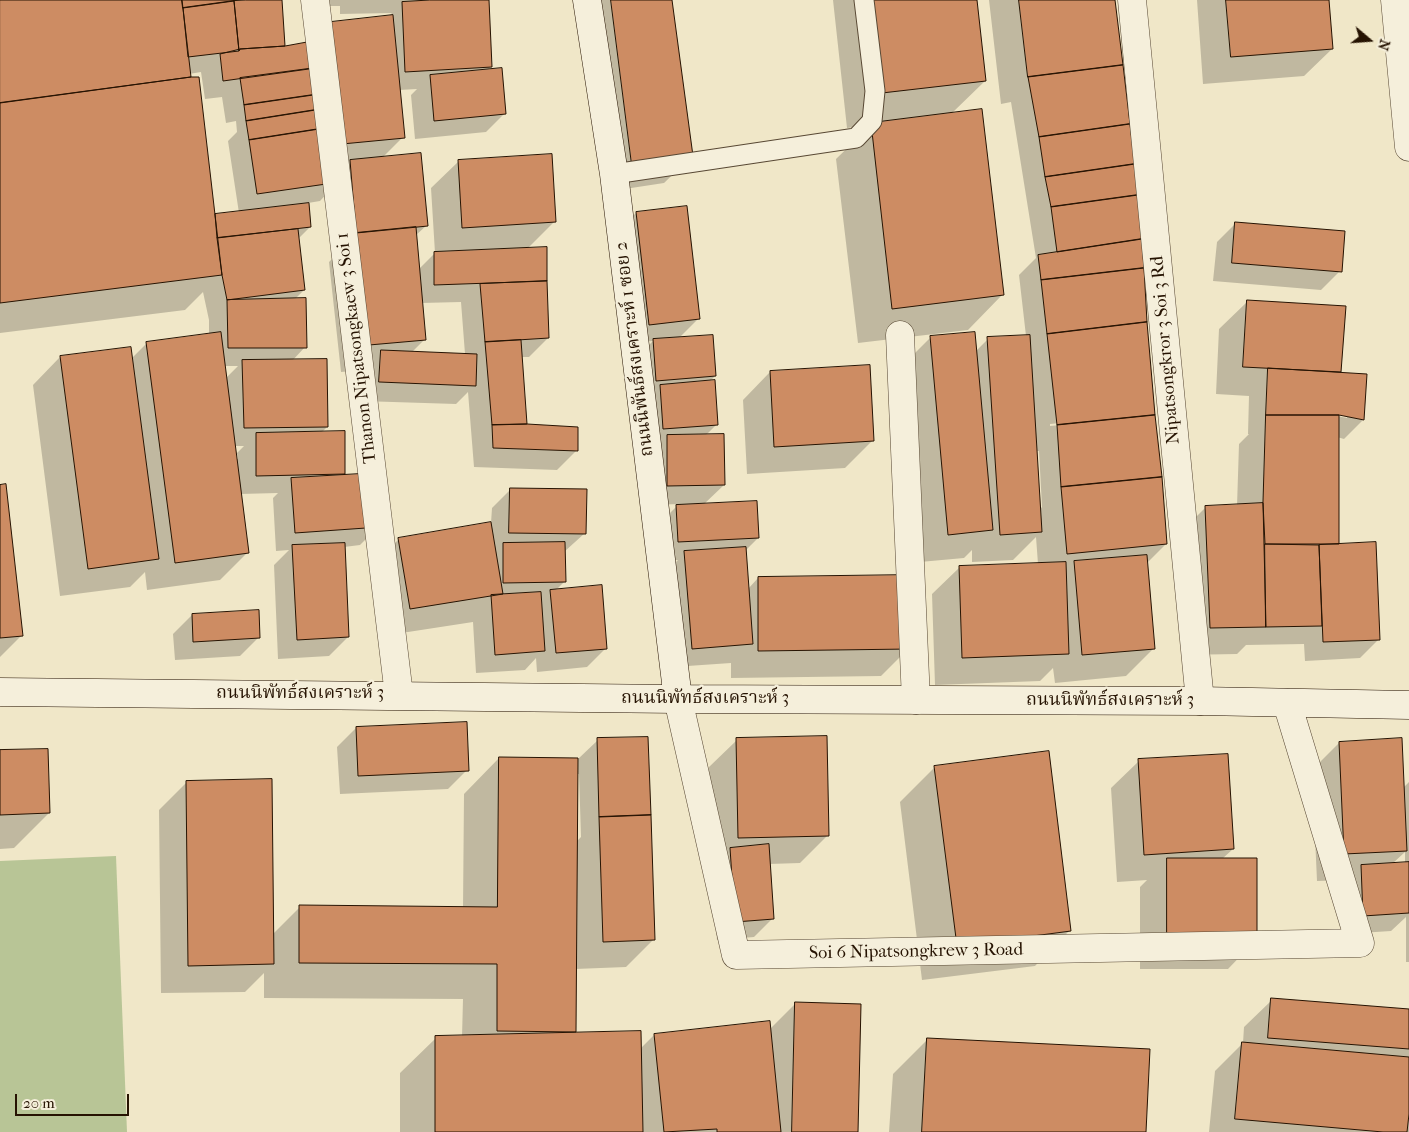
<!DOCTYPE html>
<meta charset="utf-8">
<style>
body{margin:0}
#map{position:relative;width:1409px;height:1132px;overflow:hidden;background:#f0e7c8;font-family:"IM FELL French Canon",serif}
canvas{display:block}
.north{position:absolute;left:1344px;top:15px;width:50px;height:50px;-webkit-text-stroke:4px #f5efdb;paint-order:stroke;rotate:108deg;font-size:14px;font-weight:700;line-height:20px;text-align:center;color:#261302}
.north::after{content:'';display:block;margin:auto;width:18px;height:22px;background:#261302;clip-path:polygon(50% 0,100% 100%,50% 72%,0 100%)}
.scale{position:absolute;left:15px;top:1094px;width:114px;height:22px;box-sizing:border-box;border:2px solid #261302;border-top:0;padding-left:6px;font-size:15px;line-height:18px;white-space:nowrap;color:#261302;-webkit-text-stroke:4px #f5efdb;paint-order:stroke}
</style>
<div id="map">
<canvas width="1409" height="1132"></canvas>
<div class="north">N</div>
<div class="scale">20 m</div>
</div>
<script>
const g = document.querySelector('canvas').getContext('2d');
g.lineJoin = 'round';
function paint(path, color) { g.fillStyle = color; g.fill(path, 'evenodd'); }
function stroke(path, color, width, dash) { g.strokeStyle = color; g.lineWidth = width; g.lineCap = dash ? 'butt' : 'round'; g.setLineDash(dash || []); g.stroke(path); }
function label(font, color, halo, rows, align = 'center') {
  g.font = font + ' "IM FELL French Canon","Noto Serif Thai",serif'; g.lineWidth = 4.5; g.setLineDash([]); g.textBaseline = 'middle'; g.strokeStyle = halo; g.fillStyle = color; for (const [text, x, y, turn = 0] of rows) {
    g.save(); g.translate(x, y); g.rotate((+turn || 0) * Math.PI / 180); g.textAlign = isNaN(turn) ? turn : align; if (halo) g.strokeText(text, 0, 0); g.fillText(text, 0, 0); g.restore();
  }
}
paint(new Path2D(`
 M116,856L127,1132H0V861Z`), '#b8c596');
paint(new Path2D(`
 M0,0H232L233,2L281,0L284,48L312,42L388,17L392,13L340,14V6H313V0H487L491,67L487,71L505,113L486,132L415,139L411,95L417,89L399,90L403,137L382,158L427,225L415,236L418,270L435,253L431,188L459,161L554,222L527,249L546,248L548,338L529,357H521L525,425L576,451L557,470L474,467L468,392L456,404L361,401L362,370L341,372L329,262L338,253L332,188L320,201L308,203L310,227L298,239L304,290L295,299L305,347L292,361L327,427L321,433L343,432L344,476L379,526L360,545L344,547L348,637L329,656L278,659L274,565L289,550L276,551L273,498L278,493L240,494L248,552L220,580L147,590L145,572L130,587L60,596L33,385L60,357L132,358L147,343L209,335V320L203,292L185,310L0,333ZM201,72L205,99L222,97L226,123L236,121L237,132L228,141L239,213L214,216L189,74ZM461,302L465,354L412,352L424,340L421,303ZM224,366H238L225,379ZM234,446H244L237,453L238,459H236Z
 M580,0H671L692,156L664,183L605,192Z
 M833,0H976L985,81L951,114L1003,294L968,330L858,343L836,159L871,125L847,128Z
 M989,0H1114L1134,164L1141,239L1145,322L1166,544L1147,563L1154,648L1126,676L1055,683L1053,668L1040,681L935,685L932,594L960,567L1038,564L1036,537L1013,560L972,562V550L964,558L920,562L903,365L931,337L976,351L988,339L1026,336L1019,275L1036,258L1011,102L1001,104ZM1126,417V419L1050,426V424ZM1036,451H1039L1042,507L1039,510Z
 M1197,0H1328L1332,49L1304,76L1203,84Z
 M636,213L698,319L678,339L715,376L709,382L717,424L705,436L724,485L703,505L758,538L745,551L748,589L758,578L909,648L881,676L731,678V663L673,667L666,572L678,560H660L658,525L679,504L649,505L634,360L653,341L630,343L617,232Z
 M1236,223L1340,271L1321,290L1213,281L1217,242Z
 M1247,302L1340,372L1338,373L1363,420L1344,439L1337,437L1338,545L1379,639L1360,658L1305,661L1304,644L1246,645L1237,654L1182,655L1178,535L1206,507L1237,506L1239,444L1249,434H1248L1249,396L1216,394L1219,329ZM1333,413L1347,416V418L1332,415Z
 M770,372L873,440L845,468L747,474L743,400Z
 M0,486L22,635L0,657Z
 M511,489L585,533L564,552L565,581L556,590L606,648L587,667L537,672L536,658L525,670L476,673L473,622L382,636L371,567L399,539L491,523L492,508Z
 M192,615L259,637L240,656L175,660L173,634Z
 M356,728L467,770L448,789L340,794L337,747Z
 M598,740L654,939L626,967L575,969L574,1034L640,1049L654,1035L770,1029L795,1004L857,1132H400V1073L436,1038L462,1037L463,999L264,998V973L245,992L161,993L159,810L187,782L273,934L300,907L463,908L464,794L499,758L578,759ZM577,774H579L581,837L576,842Z
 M737,740L827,836L800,863L769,864L773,918L754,937L717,940L711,865L709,767Z
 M1339,743L1403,788L1409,782V962H1406V917L1391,931L1345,934L1348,880L1317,881L1312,770ZM1405,852V863L1392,864Z
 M0,752L49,813L14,848L0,849Z
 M1139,761L1233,849L1222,859L1255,941L1228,969H1140V887L1147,880L1117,882L1111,788Z
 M935,767L1070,930L1035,966L922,980L900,802Z
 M1272,1000L1409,1010V1132H1209L1215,1071L1243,1043L1244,1027Z
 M928,1039L1144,1132H889L893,1074Z`), '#0003');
const building = new Path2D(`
 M0,0H182L191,77L0,103Z
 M182,0H234V1L183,8Z
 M246,0H282L285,46L240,49L239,51L234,1Z
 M430,0H489L492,67L405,72L402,2Z
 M611,0H672L693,156L632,165Z
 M872,0H977L986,81L882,93Z
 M1019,0H1115L1123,65L1028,77Z
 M1226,0H1329L1333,49L1231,57Z
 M234,1L239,51L188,57L183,8Z
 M393,15L405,138L342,144L331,22Z
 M320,40L323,67L223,81L220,54L240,49L285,46Z
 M1123,65L1130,124L1039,137L1028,77Z
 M323,67L327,93L244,105L240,78Z
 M502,68L506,114L434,121L430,75Z
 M191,77H199L222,275L0,303V103Z
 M327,93L328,108L246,121L244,105Z
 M328,108L332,127L249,140L246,121Z
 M982,109L1004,295L892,309L871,123Z
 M1130,124L1135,164L1045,177L1039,137Z
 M332,127L340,182L257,194L249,140Z
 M421,153L428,226L356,233L350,160Z
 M552,154L556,222L462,228L458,160Z
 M1135,164L1138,195L1051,207L1045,177Z
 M1138,195L1142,239L1057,252L1051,207Z
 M309,203L311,227L217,238L215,214Z
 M687,206L700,319L649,325L636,212Z
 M1235,222L1345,231L1342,272L1232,263Z
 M416,227L426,340L369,345L356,233Z
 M298,229L305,290L227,300L222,275L217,238Z
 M1142,239L1144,268L1041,280L1038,255Z
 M547,247V281L434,285V252Z
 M1144,268L1147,322L1047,334L1041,280Z
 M547,281L549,338L485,342L480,284Z
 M306,298L307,348H228L227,300Z
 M1247,300L1346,306L1341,372L1243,367Z
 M1147,322L1155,415L1057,425L1047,334Z
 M221,332L249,553L175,563L146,342Z
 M975,332L993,530L948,535L930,336Z
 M713,335L716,376L656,381L653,339Z
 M1030,335L1042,532L1000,535L987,337Z
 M521,340L527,424L492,425L485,342Z
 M131,347L159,559L88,569L60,356Z
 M381,350L477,354L476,386L379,382Z
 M327,359L328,427L244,428L242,360Z
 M870,365L874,441L774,447L770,371Z
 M1268,368L1367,374L1364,420L1339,415H1266Z
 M715,380L718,425L663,429L660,385Z
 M1155,415L1162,477L1061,487L1057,425Z
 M1266,415H1339V544H1265L1263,503Z
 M527,424L578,427V451L493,448L492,425Z
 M345,431V474L256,476V433Z
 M724,434L725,485L667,486V435Z
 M377,473L380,527L295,533L291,478Z
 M1162,477L1167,544L1067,554L1061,487Z
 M6,484L23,636L0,638V485Z
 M510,488L587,489L586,534L509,533Z
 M757,501L759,538L678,542L676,505Z
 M1263,503L1266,627L1210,628L1205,506Z
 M491,522L503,594L410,609L398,538Z
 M565,542L566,582L503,583V543Z
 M1376,542L1380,640L1323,642L1319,545Z
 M345,543L349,637L297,640L292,545Z
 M1265,544L1319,545L1322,626L1266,627Z
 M746,547L753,644L692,649L684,551Z
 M1147,555L1155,649L1082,655L1074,561Z
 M1066,562L1069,654L962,658L959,566Z
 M909,575L910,649L758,651V577Z
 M602,585L607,649L556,653L550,590Z
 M541,592L545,651L495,655L491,595Z
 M259,610L260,638L193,642L192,614Z
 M467,722L469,771L358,776L356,727Z
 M827,736L829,836L738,838L736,738Z
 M648,737L651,815L599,817L597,738Z
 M1402,738L1407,851L1344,854L1339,742Z
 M48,749L50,813L0,815V750Z
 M1049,751L1071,931L957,946L934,766Z
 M1228,754L1234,849L1144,855L1138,759Z
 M499,757L578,758L576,1032L497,1031V964L299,963V905L497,907Z
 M272,779L274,964L188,966L186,781Z
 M651,815L655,940L603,942L599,817Z
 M769,844L774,919L735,922L730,848Z
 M1167,858H1257V942H1167Z
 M1409,862V913L1363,916L1361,865Z
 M1271,998L1409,1009V1049L1268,1038Z
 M795,1002L861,1004L858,1132H792Z
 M770,1021L781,1132H717V1129L664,1132L654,1034Z
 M641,1031L643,1132H435V1036Z
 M927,1038L1150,1049L1146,1132H922Z
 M1242,1042L1409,1057V1114L1407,1132H1383L1235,1119Z`);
paint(building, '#cd8c63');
stroke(building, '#261302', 1);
const lane = new Path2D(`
 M614,174L856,138L872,121L875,91L864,0`);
const street = new Path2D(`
 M315,0L399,695
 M1132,0L1200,701
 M1395,0L1409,147
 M900,335L916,700
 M678,699L736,955L1360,943L1287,703`);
const secondary = new Path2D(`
 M587,0L614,174L678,699
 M0,692L678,699L1200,701L1409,705`);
stroke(lane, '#584834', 21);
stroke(street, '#584834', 29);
stroke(secondary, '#261302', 29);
stroke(lane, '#f5efdb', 19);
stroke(street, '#f5efdb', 28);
stroke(secondary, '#f5efdb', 28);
label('18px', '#261302', '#f5efdb', [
 ["Thanon Nipatsongkaew 3 Soi 1",357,348,-97],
 ["ถนนนิพันธ์สงเคราะห์ 1 ซอย 2",635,349,-97],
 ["Nipatsongkror 3 Soi 3 Rd",1166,350,-95],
 ["ถนนนิพัทธ์สงเคราะห์ 3",300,694],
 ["ถนนนิพัทธ์สงเคราะห์ 3",705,699],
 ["ถนนนิพัทธ์สงเคราะห์ 3",1110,701],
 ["Soi 6 Nipatsongkrew 3 Road",916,952,-1]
]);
</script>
